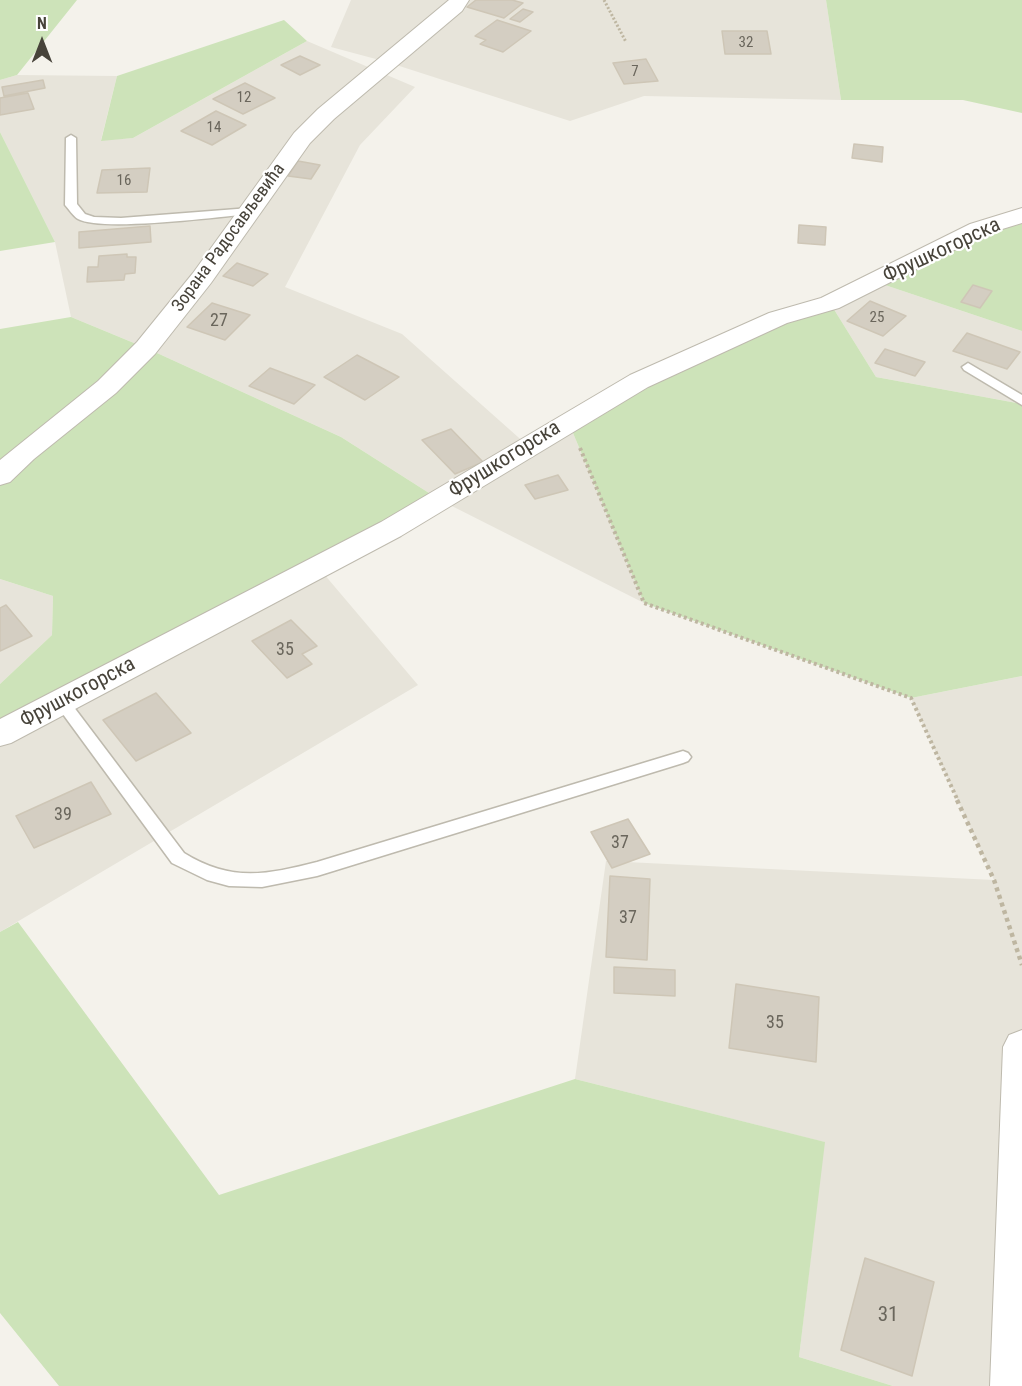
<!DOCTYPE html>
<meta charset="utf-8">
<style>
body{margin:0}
#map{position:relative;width:1022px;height:1386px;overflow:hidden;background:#f4f2eb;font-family:"Roboto Condensed",sans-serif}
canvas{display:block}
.north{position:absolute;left:12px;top:12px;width:60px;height:60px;-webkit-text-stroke:4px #fff;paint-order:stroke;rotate:0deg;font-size:16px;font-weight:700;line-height:24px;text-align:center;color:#47433a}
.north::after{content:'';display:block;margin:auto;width:21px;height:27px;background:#47433a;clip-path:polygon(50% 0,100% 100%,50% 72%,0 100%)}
</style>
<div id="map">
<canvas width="1022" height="1386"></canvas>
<div class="north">N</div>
</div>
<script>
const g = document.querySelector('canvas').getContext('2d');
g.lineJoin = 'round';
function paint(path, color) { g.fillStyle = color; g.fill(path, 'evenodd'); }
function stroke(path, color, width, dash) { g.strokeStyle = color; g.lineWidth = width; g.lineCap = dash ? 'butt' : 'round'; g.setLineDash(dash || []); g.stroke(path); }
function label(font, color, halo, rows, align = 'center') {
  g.font = font + ' "Roboto Condensed",sans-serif'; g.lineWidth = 4.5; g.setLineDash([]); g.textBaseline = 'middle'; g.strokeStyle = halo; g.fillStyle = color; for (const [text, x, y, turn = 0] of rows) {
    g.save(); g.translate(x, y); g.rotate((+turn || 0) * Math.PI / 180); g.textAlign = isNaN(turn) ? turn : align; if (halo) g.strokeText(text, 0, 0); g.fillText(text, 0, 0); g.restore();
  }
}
paint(new Path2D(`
 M351,0H826L841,100L644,96L570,121L387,62L331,47Z
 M307,41L415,87L360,145L285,287L402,334L527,445L568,421L644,603L440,500L341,437L146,348L71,317L55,242L0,132V80L17,75L117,76L101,140L133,138Z
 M876,282L1022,331V404L876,377L830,303Z
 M318,567L418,685L0,932V734Z
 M0,579L53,596L52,635L0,684Z
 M1022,676V1047L1012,1386H893L799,1357L824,1142L575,1079L606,861L994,880L911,698Z`), '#e7e4da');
paint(new Path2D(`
 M0,0H77L17,75L0,80Z
 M826,0H1022V113L963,100H841Z
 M284,20L307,41L133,138L101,141L117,76Z
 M0,132L55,242L0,251Z
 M1022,215V331L876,282Z
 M830,303L876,377L1022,404V676L911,698L644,603L568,421Z
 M71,317L146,348L341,437L440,500L0,734V684L52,635L53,596L0,579V329Z
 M18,922L219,1195L575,1079L825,1142L799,1357L893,1386H59L0,1313V932Z`), '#cde3b9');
const building = new Path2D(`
 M476,0H512L523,3L504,18L467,7Z
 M523,9L533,12L520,22L510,19Z
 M497,20L531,31L503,52L480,44L486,40L475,36Z
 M722,31H767L771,54H725Z
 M300,56L320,65L300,75L281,65Z
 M646,59L658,81L624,84L613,63Z
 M43,80L45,88L4,96L2,87Z
 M245,83L275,98L243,114L213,99Z
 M28,93L34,109L0,115V98Z
 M216,111L246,125L212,145L181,131Z
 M854,144L883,147L882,162L852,158Z
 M298,161L320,165L311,179L288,176Z
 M150,168L147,192L97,193L102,170Z
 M799,225L826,227L825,245L798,243Z
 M150,226L151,242L79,248V232Z
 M127,254V257H136L135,273L125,274L124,280L87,282L88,267H98L99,256Z
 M237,263L268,274L253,286L223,276Z
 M973,285L992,291L980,308L961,302Z
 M870,301L906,316L883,336L847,321Z
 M212,303L250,315L225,340L187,327Z
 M967,333L1020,352L1007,369L953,351Z
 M885,349L925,362L915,376L875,363Z
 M357,355L399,377L365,400L324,377Z
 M270,368L315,385L294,404L249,386Z
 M451,429L483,462L455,474L422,440Z
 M558,475L568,490L535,499L525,485Z
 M6,605L32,636L0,651V608Z
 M291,620L317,646L302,654L312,664L287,678L252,641Z
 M156,693L191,733L136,761L103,720Z
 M91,782L111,814L34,848L16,816Z
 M628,819L650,854L612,868L591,832Z
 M610,876L650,879L647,960L606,957Z
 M614,967L675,970V996L614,993Z
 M736,984L819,997L816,1062L729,1048Z
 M865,1258L934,1282L912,1376L841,1350Z`);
paint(building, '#d4cec2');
stroke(building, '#cec6b6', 1.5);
const service = new Path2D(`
 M71,135L76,138L77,204L85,214L94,217L121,218L250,208L256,211L250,214C218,217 101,232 78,219C73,216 69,209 65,205L66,138Z
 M968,363L1022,395V405L964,370L962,367Z
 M62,696L67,698L184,853C231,882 266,875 317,862L683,751L688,753L691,757L688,761L683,763L317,876L262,887L229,886L207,880L172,863L57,706L54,702L57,698Z`);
const minor = new Path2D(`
 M449,0H469L462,11L334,119L310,143L211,283L155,354L116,393L34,459L10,482L0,485V460L98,381L137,342L193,273L294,133L318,109Z
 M1022,208V223L986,234L839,308L787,323L648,387L401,536L11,743L0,746V719L381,522L630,375L769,313L821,298L970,224Z
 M1022,1030V1386H990L1003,1047L1009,1035Z`);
stroke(service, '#bebaae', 3);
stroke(minor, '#bebaae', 2);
stroke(new Path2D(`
 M604,0L626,42`), '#beb6a1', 3, [2, 2]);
stroke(new Path2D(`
 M580,448L644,603L911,698L958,801`), '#beb6a1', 4, [3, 3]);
stroke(new Path2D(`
 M957,800L994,880L1022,965`), '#beb6a1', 4.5, [4, 4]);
paint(service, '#fff');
paint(minor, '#fff');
label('15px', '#6a665c', null, [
 ["32",746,43],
 ["7",635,72],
 ["12",244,98],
 ["14",214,128],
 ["16",124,181],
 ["25",877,318]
]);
label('18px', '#47433a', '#fff', [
 ["Зорана Радосављевића",229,238,-54]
]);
label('18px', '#6a665c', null, [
 ["27",219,321],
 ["35",285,650],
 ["39",63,815],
 ["37",620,843],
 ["37",628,918],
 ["35",775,1023]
]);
label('21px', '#47433a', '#fff', [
 ["Фрушкогорска",942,251,-25],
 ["Фрушкогорска",505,460,-32],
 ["Фрушкогорска",78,693,-28]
]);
label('21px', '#6a665c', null, [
 ["31",888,1316]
]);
</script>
